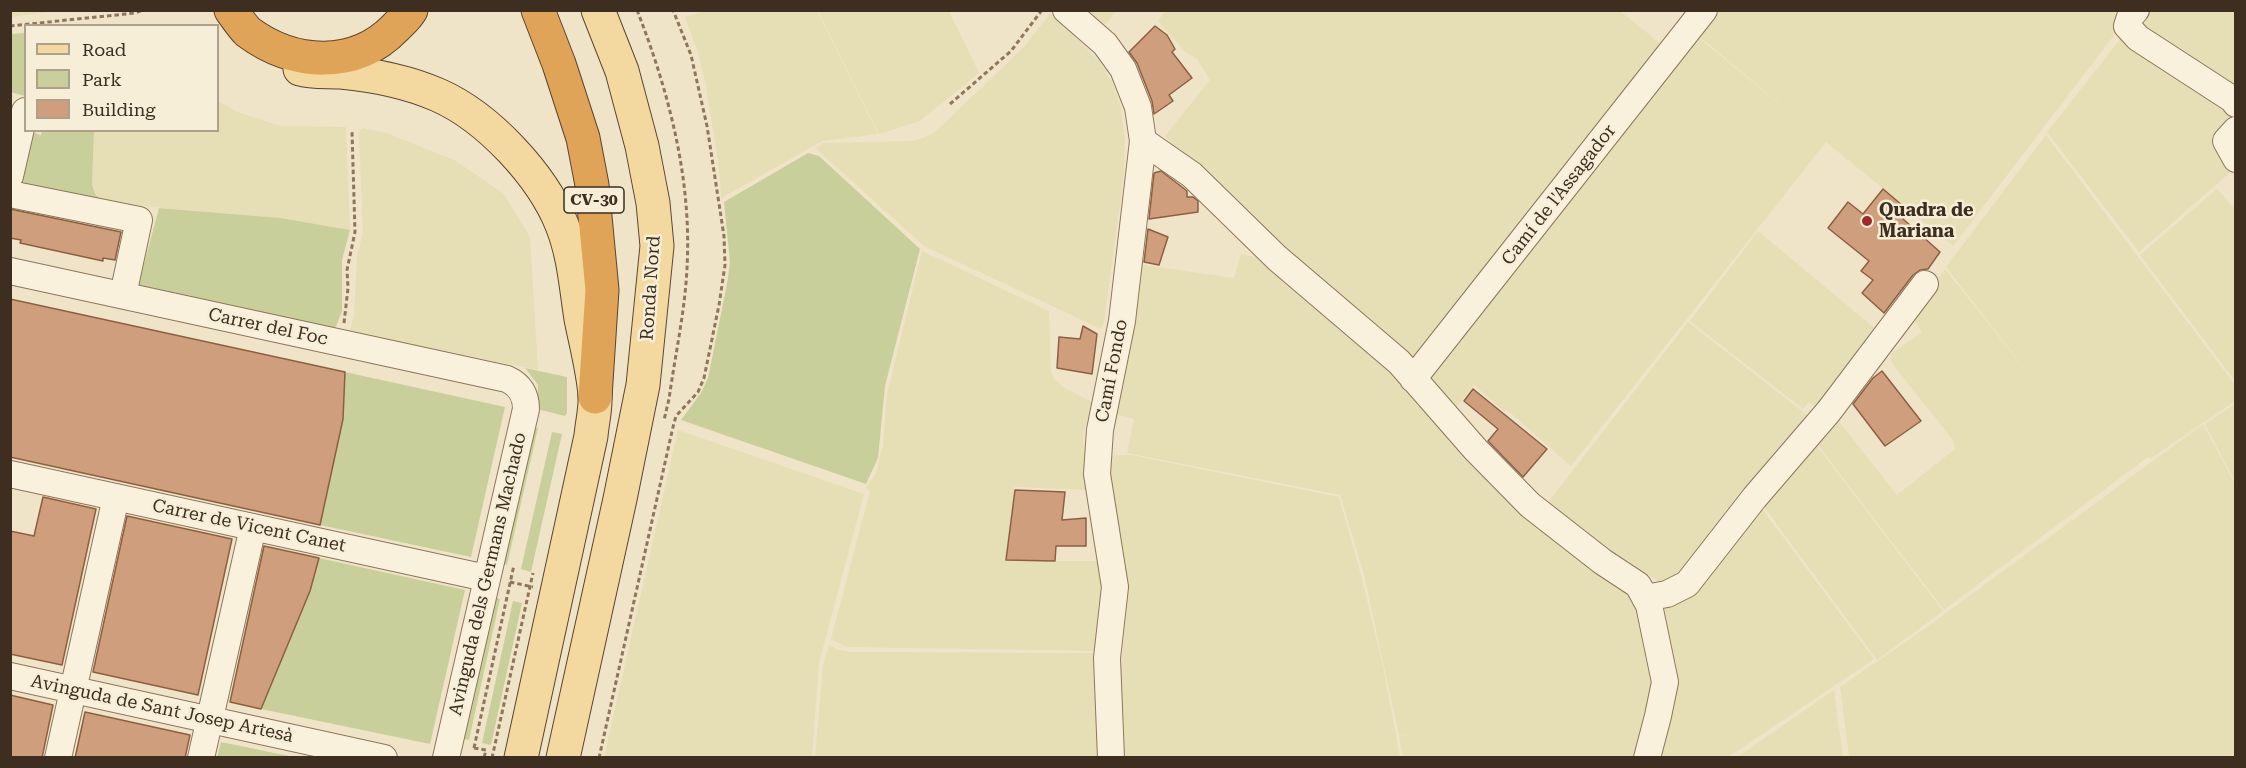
<!DOCTYPE html>
<meta charset="utf-8">
<style>
body{margin:0}
#map{position:relative;width:2246px;height:768px;overflow:hidden;background:#f0e4c8;font-family:"Roboto Serif",serif}
canvas{display:block}
.frame{position:absolute;inset:0;border:12px solid #3d2e20;pointer-events:none}
.legend{position:absolute;left:24px;top:24px;width:195px;height:108px;box-sizing:border-box;background:#f7eed8;border:2px solid #ada18e;margin:0;padding:8px 10px;list-style:none;font-size:18px;color:#3d2e20}
.legend li{display:flex;align-items:center;gap:12px;height:30px}
.legend b{width:30px;border:2px solid #ada18e}
</style>
<div id="map">
<canvas width="2246" height="768"></canvas>
<div class="frame"></div>
<ul class="legend">
<li><b style="height:8px;background:#f3d9a0"></b>Road</li>
<li><b style="height:16px;background:#c9cf9b"></b>Park</li>
<li><b style="height:16px;background:#cf9f7d"></b>Building</li>
</ul>
</div>
<script>
const g = document.querySelector('canvas').getContext('2d');
g.lineJoin = 'round';
function paint(path, color) { g.fillStyle = color; g.fill(path, 'evenodd'); }
function stroke(path, color, width, dash) { g.strokeStyle = color; g.lineWidth = width; g.lineCap = dash ? 'butt' : 'round'; g.setLineDash(dash || []); g.stroke(path); }
function label(font, color, halo, rows, align = 'center') {
  g.font = font + ' "Roboto Serif",serif'; g.lineWidth = 5; g.setLineDash([]); g.textBaseline = 'middle'; g.strokeStyle = halo; g.fillStyle = color; for (const [text, x, y, turn = 0] of rows) {
    g.save(); g.translate(x, y); g.rotate((+turn || 0) * Math.PI / 180); g.textAlign = isNaN(turn) ? turn : align; if (halo) g.strokeText(text, 0, 0); g.fillText(text, 0, 0); g.restore();
  }
}
paint(new Path2D(`
 M11,10H56V11L11,17Z
 M1166,10L1620,11L1666,48L1414,365L1180,154L1165,136L1210,80L1197,59L1185,52L1158,21Z
 M2111,10L2123,19L2121,26L1953,246L1826,142L1571,466L1507,410L1505,412L1474,385L1452,413L1424,380L1693,33L1818,136L1694,32L1710,11Z
 M706,11H817L878,134L823,141L721,198L719,167L705,81L697,50L685,17Z
 M818,11H949L979,73L920,121L879,134Z
 M1086,11H1116L1105,25Z
 M2145,11H2235V94L2135,22Z
 M1051,12L1099,61L1112,82L1121,108L1125,139L1124,175L1104,322L1101,329L924,246L815,148L823,143L912,141L924,138L936,131L1024,47Z
 M2126,32L2234,116L2232,123L2234,169L2139,252L2047,132Z
 M218,101L237,112L281,126L346,127L350,230L281,218L107,203L97,195L92,185L94,131L218,130Z
 M362,128L387,133L456,161L504,194L530,237L538,370L350,332L354,314L357,256L363,232L359,133Z
 M2046,135L2235,385V401L2150,459L2148,457L1944,610L1814,440L1833,414L1897,495L1955,449L1953,440L1894,366L1890,359L1892,353L1922,332L1911,315L1945,269L2042,391L1946,267Z
 M2217,189L2235,209V381L2140,255Z
 M1758,231L1877,330L1821,410L1809,402L1803,409L1690,321Z
 M922,251L1049,311L1051,372L1055,380L1065,388L1092,402L1083,436L1089,490L1014,487L1010,561H1099L1104,610L1098,651L847,647L831,639L870,491L866,488L876,473L883,445L887,394Z
 M1241,254L1260,258L1286,272L1610,572L1638,603L1657,683L1636,757H1403L1399,736L1414,733L1399,735L1364,575L1340,495L1127,453L1134,419L1111,413L1137,264L1234,278Z
 M1688,322L1812,419L1684,575L1662,584L1627,560L1611,553L1546,505Z
 M2235,404V482L2205,424Z
 M2203,424L2235,484V757H1849L1840,687L1927,627Z
 M678,430L864,494L819,663L812,757H604Z
 M1813,441L1943,611L1877,660L1761,503Z
 M1132,455L1339,497L1361,575L1383,666L1400,757H1125L1118,704L1127,604L1125,561L1105,456Z
 M1760,506L1874,659L1728,757L1652,758L1659,615Z
 M829,645L839,650L851,652L1098,653L1102,757L815,758L823,665Z
 M1834,690L1843,757H1737Z`), '#e6deb5');
paint(new Path2D(`
 M25,33H26L25,96L10,92L11,34Z
 M28,131L41,135L42,131H94L92,185L96,195L107,203L15,187Z
 M808,153L819,156L920,249L885,386L878,458L866,484L681,420L701,393L708,378L727,284L730,262L724,202Z
 M159,208L281,218L350,230L342,260V311L335,329L138,286Z
 M525,368L567,377V413L565,416L537,409L538,385Z
 M345,372L505,407L471,557L320,525L343,419Z
 M528,426L538,428L507,565L497,563Z
 M552,432L562,434L531,572L521,569Z
 M319,558L465,590L430,744L261,709L310,591Z
 M491,596L500,599L469,740L459,738Z
 M513,601L522,603L491,745L482,743Z
 M221,742L294,757H217Z`), '#c9cf9b');
const building = new Path2D(`
 M1155,26L1167,35L1175,49L1172,52L1192,78L1169,95L1173,101L1154,114L1152,101L1137,63L1129,52Z
 M1161,171L1182,187L1187,191V197H1193L1198,201V212L1149,219L1154,173Z
 M1883,189L1909,211L1903,219L1940,252L1928,269L1920,270L1913,275L1884,313L1862,293L1873,280L1861,271L1869,261L1828,228L1848,202L1863,214Z
 M10,209L121,232L115,260L103,258V261L20,243L21,240L10,238Z
 M1148,229L1168,237L1159,265L1144,262Z
 M10,299L345,372L343,419L320,525L10,457Z
 M1083,326L1097,334L1092,374L1057,368L1059,337L1080,339Z
 M1882,371L1921,421L1885,446L1853,404L1873,378Z
 M1473,389L1547,449L1523,477L1488,441L1498,429L1464,401Z
 M1015,490L1065,492L1062,520L1086,518V546H1056L1055,561L1006,560Z
 M43,497L96,509L62,665L10,654V531L34,536Z
 M127,516L232,539L198,695L93,672Z
 M264,546L319,558L310,591L261,709L230,702Z
 M10,695L53,705L42,758H10Z
 M85,712L190,735L185,758H75Z`);
paint(building, '#cf9f7d');
stroke(building, '#8d5f41', 1.5);
const minor = new Path2D(`
 M1066,10L1105,44L1123,69L1138,107L1143,141L1122,321L1100,430L1097,474L1115,587L1107,658L1111,758
 M2136,10L2130,17L2127,26L2138,38L2232,99L2236,104
 M2236,130L2226,141L2236,159
 M1143,141L1192,175L1277,258L1399,362L1476,450L1530,505L1603,562L1638,585L1649,605L1665,682L1658,716L1647,758
 M10,176L25,111
 M10,194L139,220L123,295
 M10,271L507,379C520,385 526,395 526,409L446,758
 M1413,379L1704,10
 M10,474L486,578
 M1645,598L1667,594L1687,584L1755,497L1829,411L1925,284
 M10,676L384,758
 M58,758L116,497
 M201,758L253,527`);
const major = new Path2D(`
 M300,69C313,73 327,71 341,72C373,75 408,82 438,95C488,117 542,175 562,225C574,255 576,287 581,319C586,344 593,370 595,395C596,408 592,423 591,436L521,758
 M563,758L620,499L643,385L657,246L653,203L642,146L622,71L598,10`);
const highway = new Path2D(`
 M231,10C236,17 242,26 248,32C294,66 355,69 395,28C401,22 407,17 411,10
 M538,10L559,64L583,138L592,185L602,290L595,397`);
stroke(minor, '#8d765c', 28);
stroke(major, '#5b4430', 35);
stroke(highway, '#5b4430', 35);
stroke(new Path2D(`
 M637,10C669,92 692,180 687,268C685,311 675,356 669,399L664,420
 M10,26L135,13L143,10
 M950,104L1011,51L1042,10
 M344,323L348,288L347,270L355,232L352,131
 M510,582L533,587
 M474,748L514,565
 M474,748L486,750L484,758
 M492,758L533,573
 M599,758L673,427L676,416L698,392L704,378L719,305L725,265L724,236L707,126L691,55L673,10`), '#8d765c', 3, [4.5, 3]);
stroke(minor, '#faf1dc', 26);
stroke(major, '#f3d9a0', 33);
stroke(highway, '#e0a458', 33);
for (const [x, y, r, color] of [
 [1867,221,6,"#9e2a2b"]
]) { const dot = new Path2D(); dot.arc(x, y, r, 0, 2 * Math.PI); g.fillStyle = color; g.fill(dot); stroke(dot, '#f7eed8', 2); }
for (const [x, y, w] of [
 [594,200,60]
]) { const box = new Path2D(); box.roundRect(x - w / 2, y - 13, w, 26, 4.5); g.fillStyle = '#f7eed8'; g.fill(box); stroke(box, '#3d2e20', 1.5); }
label('bold 16px', '#3d2e20', null, [
 ["CV-30",594,200]
]);
label('18px', '#3d2e20', '#f7eed8', [
 ["Camí de l'Assagador",1559,195,-52],
 ["Ronda Nord",651,288,-86],
 ["Carrer del Foc",268,327,12],
 ["Camí Fondo",1112,371,-79],
 ["Carrer de Vicent Canet",249,526,12],
 ["Avinguda dels Germans Machado",488,574,-77],
 ["Avinguda de Sant Josep Artesà",162,709,12]
]);
label('bold 18px', '#3d2e20', '#f7eed8', [
 ["Quadra de",1879,211],
 ["Mariana",1879,232]
], 'left');
</script>
